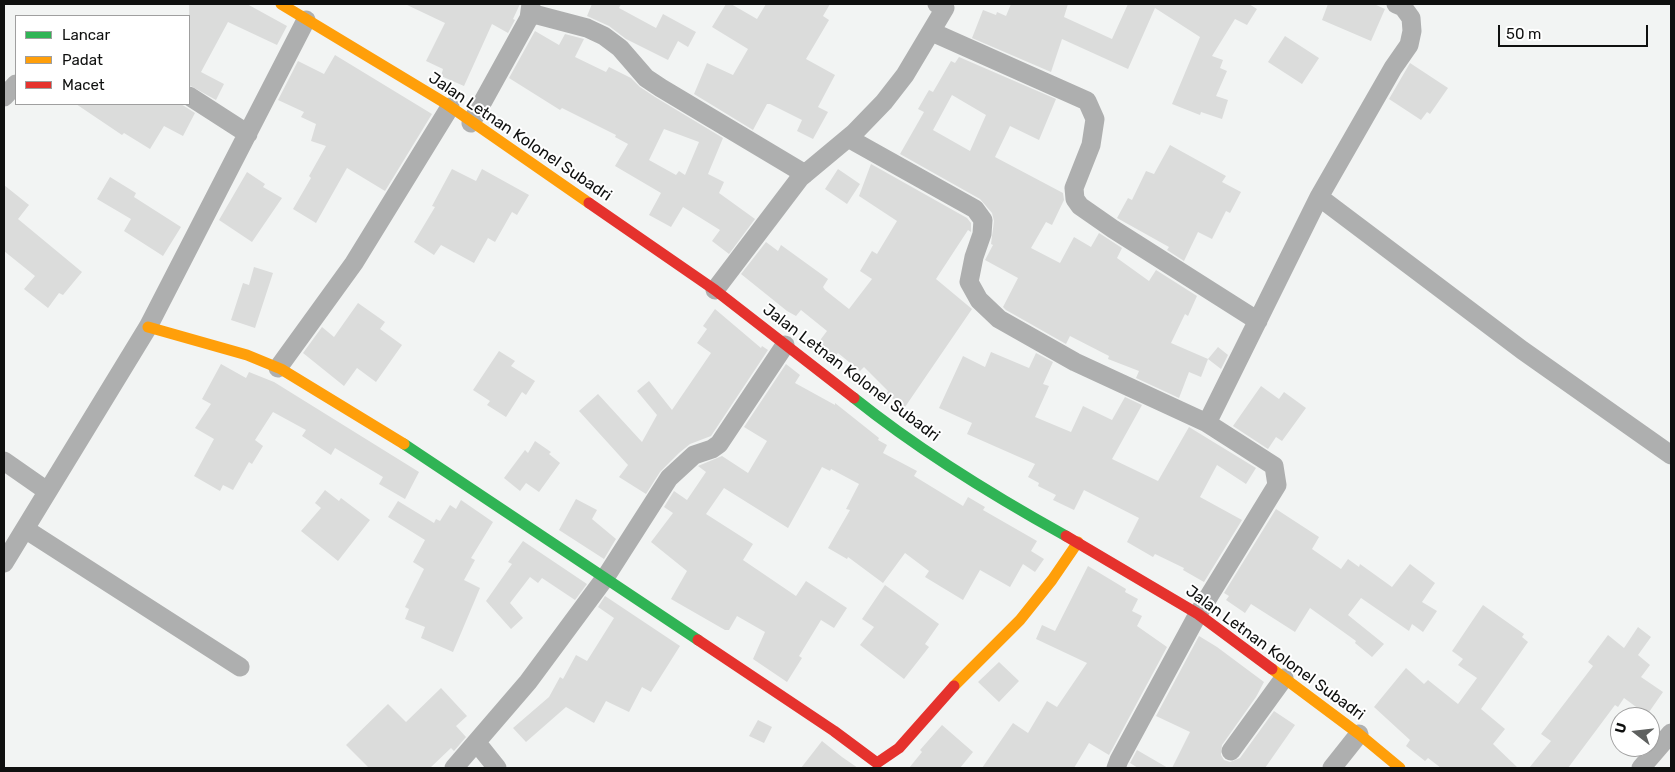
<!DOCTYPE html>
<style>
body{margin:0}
#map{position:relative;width:1675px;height:772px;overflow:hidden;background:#f2f4f3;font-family:Rubik,sans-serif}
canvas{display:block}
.frame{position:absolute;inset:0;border:5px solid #0f100f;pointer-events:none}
.legend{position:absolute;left:15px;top:15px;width:175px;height:90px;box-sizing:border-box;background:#fff;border:1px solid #9f9f9f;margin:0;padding:6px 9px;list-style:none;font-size:15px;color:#0f100f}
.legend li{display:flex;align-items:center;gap:10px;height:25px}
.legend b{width:25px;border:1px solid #9f9f9f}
.north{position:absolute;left:1610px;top:707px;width:50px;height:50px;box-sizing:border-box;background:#fff;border:1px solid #9f9f9f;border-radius:50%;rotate:286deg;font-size:14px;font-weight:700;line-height:20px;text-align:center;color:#0f100f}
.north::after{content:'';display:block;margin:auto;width:18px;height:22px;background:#5e605f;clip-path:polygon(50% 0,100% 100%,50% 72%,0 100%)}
.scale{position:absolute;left:1498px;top:25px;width:150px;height:22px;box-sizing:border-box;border:2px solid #0f100f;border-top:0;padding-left:6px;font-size:15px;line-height:18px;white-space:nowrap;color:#0f100f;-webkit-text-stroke:4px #fff;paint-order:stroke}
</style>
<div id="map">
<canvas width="1675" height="772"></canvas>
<div class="frame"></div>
<ul class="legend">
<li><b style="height:6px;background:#30b455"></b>Lancar</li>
<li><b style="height:6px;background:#ff9f0a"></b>Padat</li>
<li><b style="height:6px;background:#e5322d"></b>Macet</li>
</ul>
<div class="north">U</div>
<div class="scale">50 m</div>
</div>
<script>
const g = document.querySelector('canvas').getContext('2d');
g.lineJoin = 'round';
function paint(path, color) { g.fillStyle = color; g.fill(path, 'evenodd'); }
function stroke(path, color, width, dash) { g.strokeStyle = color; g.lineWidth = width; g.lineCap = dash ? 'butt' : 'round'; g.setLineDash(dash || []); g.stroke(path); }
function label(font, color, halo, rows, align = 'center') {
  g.font = font + ' Rubik,sans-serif'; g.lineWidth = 4; g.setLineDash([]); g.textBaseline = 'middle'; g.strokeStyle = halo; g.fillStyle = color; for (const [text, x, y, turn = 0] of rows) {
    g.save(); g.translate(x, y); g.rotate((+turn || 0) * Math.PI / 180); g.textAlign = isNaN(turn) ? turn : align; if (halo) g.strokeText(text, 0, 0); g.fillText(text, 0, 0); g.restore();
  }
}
paint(new Path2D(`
 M189,4H247L287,26L277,45L228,22L201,72L224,84L216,100L189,85Z
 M405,4H520L513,19L515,20L508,33L492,24L464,86L441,76L443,69L426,61L445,23Z
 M592,4H621L619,8L656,28L663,14L696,32L688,47L678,41L668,60L626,39L609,26L587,16Z
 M726,4H731L757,19L766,4H830L823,16L829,20L806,59L835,75L818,107L828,112L813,139L797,131L802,120L770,104H767L753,130L694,94L707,63L733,75L748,49L712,27Z
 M1011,4H1068L1064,17L1112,39L1128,4H1249L1257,9L1247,25L1235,19L1212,56L1223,60L1220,68L1227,71L1216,96L1228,100L1222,119L1201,112L1200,115L1172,104L1200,37L1155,8L1128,69L1062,39L1051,72L972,38L983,10L996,15L997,12L1006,16Z
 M1328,4H1374L1385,9L1371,41L1322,20Z
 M535,31L559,45L565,34L584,39L575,57L606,72L609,67L631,78L640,87L655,97L723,138L708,174L724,182L719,193L755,219L729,254L712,241L720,230L683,207L671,227L649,215L661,193L615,166L628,144L615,137L616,135L562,108L560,110L509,78ZM664,129L699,142L685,175L679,171L676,175L649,160Z
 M1285,36L1319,58L1302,84L1268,62Z
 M335,55L432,114L385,191L347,168L316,223L293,209L311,178L309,176L326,146L311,141L316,124L301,117L304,112L278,100L298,61L324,74Z
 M959,57L1056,99L1039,140L1010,126L995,157L1063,193L1064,200L1052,225L1046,222L1031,248L1060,263L1074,237L1091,247L1099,233L1122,248L1117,258L1149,281L1156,270L1197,296L1188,316L1185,314L1171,343L1208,359L1201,377L1189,372L1179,398L1136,378L1139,371L1108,359L1109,356L1070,336L1066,344L1006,310L1003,307L1018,278L985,260L993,245L991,244L994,221L992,213L980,199L900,154L924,112L918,109L929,90L933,92L951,61L955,63ZM952,95L986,115L970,151L933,130Z
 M1410,63L1448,88L1430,114L1427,112L1421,120L1389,99Z
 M76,104H181L195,113L183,136L164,126L150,149L124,133L122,135Z
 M1170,145L1226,176L1222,182L1241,192L1230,213L1226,211L1212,239L1198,232L1184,261L1167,250L1169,247L1117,218L1128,198L1132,200L1146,171L1154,174Z
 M871,164L967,218L971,223V232L968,230L936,279L972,309L905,407L886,394L888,391L864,367L860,371L838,353L834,357L818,343L827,331L801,310L796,316L787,311L741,274L766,242L778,251L781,245L828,279L823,287L825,290L849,309L872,279L860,271L872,251L877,254L897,221L859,196Z
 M452,169L476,181L482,169L529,195L517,215L512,212L495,242L488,238L474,263L441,245L434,255L414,242L435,207L432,206Z
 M838,169L860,184L847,204L825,189Z
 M247,172L265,184L263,187L282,198L252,242L219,220Z
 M110,177L136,193L134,197L181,227L163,256L124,231L131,219L97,199Z
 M4,185L29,205L18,219L82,272L63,295L59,293L48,308L24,289L35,276L4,251Z
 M254,267L273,273L255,328L231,320L243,283L249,285Z
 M358,303L385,322L380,329L402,345L376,382L357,368L344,386L303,353L322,327L334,337Z
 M715,309L761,348L762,346L768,350L711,436L690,444L679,453L660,472L646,494L619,477L628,465L579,411L598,394L642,442L657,415L637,391L649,381L672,410L711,353L697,343L707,329L703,326Z
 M1218,347L1228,355L1221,369L1208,359Z
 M499,351L515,361L511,366L535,381L526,395L522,392L506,417L487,405L490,401L473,390Z
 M991,352L1029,368L1036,353L1053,362L1043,384L1049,386L1035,417L1071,432L1083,406L1112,420L1125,397L1142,405L1112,459L1158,481L1189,427L1256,468L1246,484L1217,465L1200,497L1242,520L1204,582L1183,570L1184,568L1155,554L1153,557L1127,542L1139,518L1084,490L1074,510L1053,500L1056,495L1038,486L1039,483L1028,477L1035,464L967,434L972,423L939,408L963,356L985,367Z
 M221,364L246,378L249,372L274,382L419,472L405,499L379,484L383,477L335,448L331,455L302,436L306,430L273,412L255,440L263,446L252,464L249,462L233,490L223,485L220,491L194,476L214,439L195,428L211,404L202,399Z
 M786,364L800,375L795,383L835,405V403L879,438L878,440L887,445L883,453L917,471L914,476L963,506L968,497L985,507L983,510L1037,541L1031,551L1044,559L1035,572L1023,564L1010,587L980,570L963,600L925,577L929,571L905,553L883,583L848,557L847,559L828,548L850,510L846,509L859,484L831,469L830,471L822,467L788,528L724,488L706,514L753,544L743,560L796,596L806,581L847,608L834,628L821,620L799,656L802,658L787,682L753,659L765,632L737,616L729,630H725L671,599L687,571L651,542L673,513L664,507L674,491L687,500L706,472L698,466L722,456L748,473L767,441L744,427Z
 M1261,386L1279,399L1284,392L1306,408L1282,441L1276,437L1268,449L1233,426Z
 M535,441L551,452L549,454L560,463L539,492L526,483L520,491L504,478L525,450L528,453Z
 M325,490L339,501L341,498L370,520L338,561L301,531L321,508L315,503Z
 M576,499L597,510L592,519L616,539L604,559L559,530Z
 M461,500L493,522L471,558L475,560L464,580L480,588L453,652L421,638L425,627L405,619L409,609L405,607L424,569L413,562L425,540L388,517L398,501L434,523L436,519L440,521L450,505L456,509Z
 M1276,509L1319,537L1312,549L1341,569L1348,559L1359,567L1360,564L1392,587L1410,564L1435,583L1422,602L1437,611L1423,632L1412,624L1409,631L1361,598L1348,615L1384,644L1372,657L1355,643L1356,641L1310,608L1295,632L1251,604L1245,613L1226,600L1229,596L1224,593Z
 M523,541L587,584L575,600L542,578L538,583L530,577L510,603L523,618L511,629L486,601L512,564L508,562Z
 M1088,566L1126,589L1125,592L1138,599L1132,611L1142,616L1137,626L1167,647L1109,755L1089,743L1074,768H982L1013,723L1028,733L1047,701L1057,707L1087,663L1036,639L1042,625L1055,631Z
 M885,585L939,624L925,644L929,647L904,679L860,645L874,627L862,619Z
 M605,596L680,646L651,692L642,687L629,712L606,701L594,723L566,707L526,742L513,728L549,697L560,677L563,679L576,655L587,661L614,618L598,607Z
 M1483,605L1524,634L1522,637L1528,642L1481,709L1505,729L1493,744L1518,768H1441L1428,758L1425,761L1406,746L1410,740L1374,707L1406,668L1424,684L1428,680L1458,704L1477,678L1458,665L1463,659L1452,651Z
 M1638,627L1651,637L1638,655L1650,665L1641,677L1663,692L1647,715L1624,698L1618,707L1615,705L1568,768H1529L1551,741L1541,734L1593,666L1588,662L1608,635L1624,648Z
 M1199,636L1217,647L1264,682L1256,697L1222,745L1221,755L1224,760L1230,762L1240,758L1274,711L1295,725L1265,768H1172L1190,732L1156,716Z
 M999,662L1019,681L999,702L978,682Z
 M441,688L467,716L456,726L466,737L454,751L451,748L430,768H369L346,745L388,704L406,722Z
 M758,720L772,727L764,743L749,736Z
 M942,725L973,752L960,768H909L922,752L920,750Z
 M822,741L842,757L858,768H801Z
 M1137,750L1168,768H1138L1130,763Z`), '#dbdcdb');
stroke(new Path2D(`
 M530,13L587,28L604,36L620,48L646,78L661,88L805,174
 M932,32L1087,101L1095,119L1091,145L1074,188L1075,199L1080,206L1113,229L1258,321
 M189,96L248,134
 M4,97L16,84
 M471,123L529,18L531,4
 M848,138L975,209L983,220L982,234L974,257L969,282L979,300L999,319L1075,362L1207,423
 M1319,197L1522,350L1671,455
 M715,290L800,178L854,133L884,102L905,75L945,8L937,4
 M278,368L354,263L450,107
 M4,461L47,491
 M25,529L240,667
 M4,563L148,327L306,20
 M477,743L497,768
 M1231,751L1284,678
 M454,768L528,682L605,578L669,478L694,455L712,449L719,444L785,345
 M1116,768L1119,760L1198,614L1277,485L1274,466L1207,423L1319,197L1393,68L1409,45L1412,31L1411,18L1403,7L1396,4
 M1332,768L1359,734
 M1641,768L1671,733`), '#aeafaf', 19);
stroke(new Path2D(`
 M854,398C920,451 992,495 1066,536
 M404,444L698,640`), '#30b455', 11);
stroke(new Path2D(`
 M281,4L445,103L589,203
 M148,327L247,355L281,369L404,444
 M1272,669L1359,734L1400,768
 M954,686L1020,620L1052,580L1078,542`), '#ff9f0a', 11);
stroke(new Path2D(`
 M589,203L715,290L854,398
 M1066,536L1198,614L1272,669
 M698,640L834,731L877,763L899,748L954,686`), '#e5322d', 11);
label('16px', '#0f100f', '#fff', [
 ["Jalan Letnan Kolonel Subadri",520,137,34],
 ["Jalan Letnan Kolonel Subadri",851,373,37],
 ["Jalan Letnan Kolonel Subadri",1275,653,36]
]);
</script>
